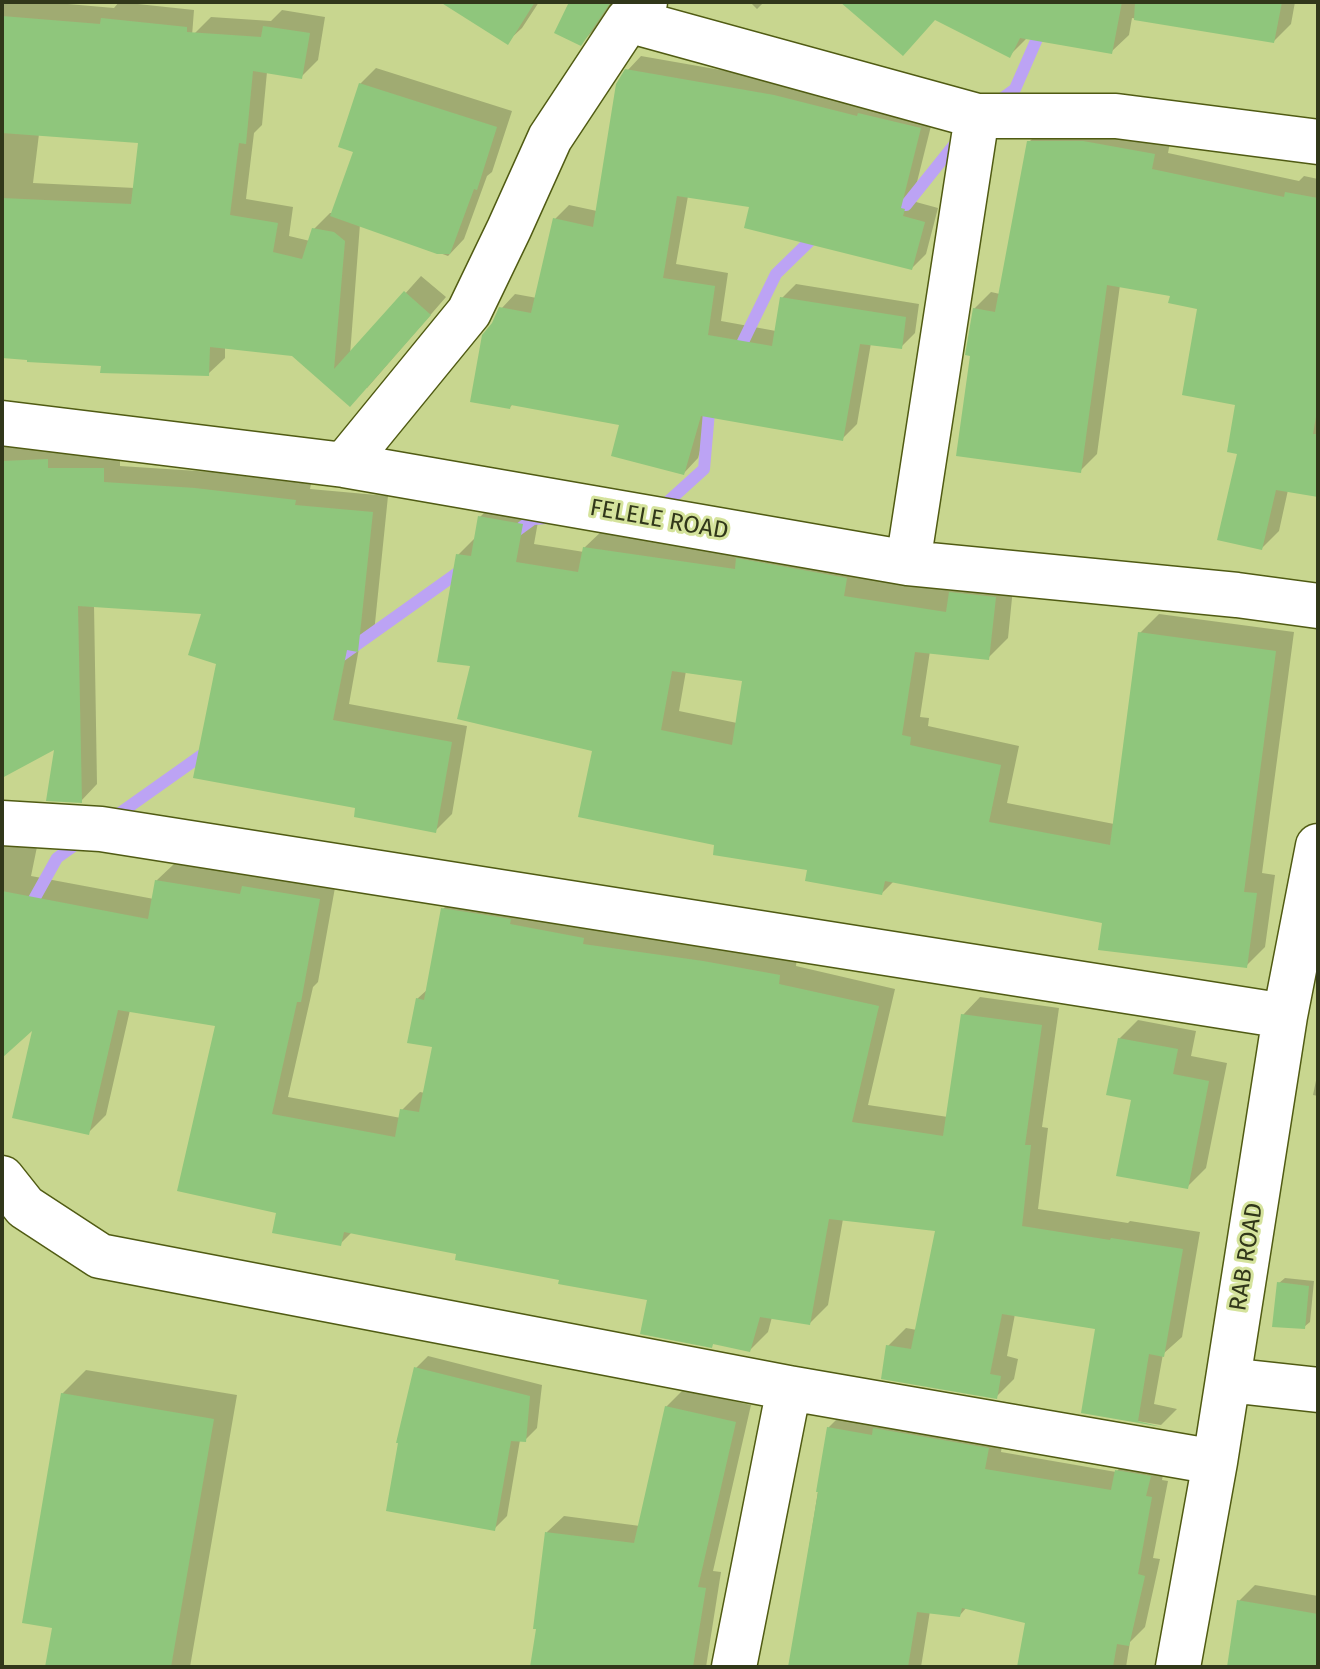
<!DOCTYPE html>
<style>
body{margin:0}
#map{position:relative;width:1320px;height:1669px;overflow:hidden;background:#c8d68f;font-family:"Fira Sans",sans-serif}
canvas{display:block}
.frame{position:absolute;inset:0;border:4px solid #31371a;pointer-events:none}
</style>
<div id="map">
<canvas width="1320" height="1669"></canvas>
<div class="frame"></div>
</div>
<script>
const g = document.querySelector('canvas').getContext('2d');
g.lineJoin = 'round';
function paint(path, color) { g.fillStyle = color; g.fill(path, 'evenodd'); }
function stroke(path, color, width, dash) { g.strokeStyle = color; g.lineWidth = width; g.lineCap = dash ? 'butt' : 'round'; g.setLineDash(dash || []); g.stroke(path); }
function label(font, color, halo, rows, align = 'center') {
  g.font = font + ' "Fira Sans",sans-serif'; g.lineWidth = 6; g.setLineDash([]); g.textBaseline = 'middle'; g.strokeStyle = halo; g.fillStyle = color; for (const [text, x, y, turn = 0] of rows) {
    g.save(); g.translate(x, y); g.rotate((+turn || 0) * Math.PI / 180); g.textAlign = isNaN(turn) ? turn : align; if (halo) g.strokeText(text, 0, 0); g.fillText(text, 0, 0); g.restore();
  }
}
paint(new Path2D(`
 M2,2H45L114,8L119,2L194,10L192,36L211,17L271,21L282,10L325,17L318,60L301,77L267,72L262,125L254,133L246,199L293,207L289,236L310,241L314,229L330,213H333L356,150L360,84L376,68L512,111L492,172L487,176L464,239L448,256L360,224L350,355L421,276L446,297L367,388L293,354L225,347V358L208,374L2,356ZM39,134L140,142L135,188L33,183Z
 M443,2H539L522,28L507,42Z
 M571,2H612L593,31L581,43Z
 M750,2H764L757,9Z
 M844,2H1295L1291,24L1274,41L1132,18L1129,35L1111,52L1028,37L1010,55L936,18Z
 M641,56L789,82L934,114L914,194L918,195L916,202L938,208L926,254L912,268L752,206L688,196L676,264L728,273L721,321L776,331L782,298L796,284L919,304L915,333L901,347L871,343L857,424L842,439L710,415L698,458L684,473L622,423L514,403L510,407L501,309L515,294L537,298L555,219L569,205L597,211L627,71Z
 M1046,125L1171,137L1168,153L1299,181L1304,176L1318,179V494L1288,490L1279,531L1262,548L1238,403L1200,307L1172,294L1120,285L1097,454L1080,471L972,354L974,309L991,292L1000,294L1029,142Z
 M63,443L120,453V466L213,472L311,484L310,489L388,496L374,633L359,648L349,704L467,726L452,814L435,831L358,807L218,662L203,612L94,605L97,784L81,801L57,746L2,769V446Z
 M499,498L541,505L534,544L584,552V548L604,529L862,577L952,591L970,574L1014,578L1008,638L989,657L930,651L920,717L929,718L928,726L1019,746L1007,803L1114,824L1140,633L1159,614L1294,632L1262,873L1275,875L1265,947L1246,966L1104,921L894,881L882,893L809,868L717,844L594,750L472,665L458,555L477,536L480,517ZM686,671L744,680L737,723L679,711Z
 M2,835L38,842L31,876L154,899L156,881L174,864L254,876L262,869L336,882L318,982L313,987L288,1097L401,1118L402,1110L420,1092L425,1093L434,1046L417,999L428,989L443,909L461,891L797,957L796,966L895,989L868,1105L948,1117L963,1015L980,997L1059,1008L1042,1127L1048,1128L1038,1209L1128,1223L1130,1221L1200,1232L1182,1337L1163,1354L1154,1404L1177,1409L1161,1425L1083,1412L1097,1328L1015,1314L1007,1356L1018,1359L1014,1379L996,1397L888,1346L906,1328L917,1330L938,1230L843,1219L828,1305L810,1323L772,1317L768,1332L750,1350L715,1342L711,1346L649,1298L459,1253L353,1231L340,1244L278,1211L217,1024L130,1010L106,1115L88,1133L36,1025L2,1056Z
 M1138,1020L1196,1031L1191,1056L1227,1063L1206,1168L1187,1187L1133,1099L1119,1039Z
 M1318,1071V1096L1313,1095Z
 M1285,1278L1314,1281L1310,1322L1304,1327L1279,1283Z
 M428,1356L542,1385L537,1428L525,1440H520L507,1516L494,1529L416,1368Z
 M86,1370L237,1395L190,1667H47L54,1626L62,1394Z
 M683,1390L751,1405L713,1571L721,1572L706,1667H532L538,1628L547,1532L564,1516L640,1526L666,1407Z
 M845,1411L1004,1432L1001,1452L1116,1472L1133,1454L1166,1460L1162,1480L1168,1481L1153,1558L1160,1559L1145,1627L1130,1642L1126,1667H1019L1027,1621L967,1607L960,1615L930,1611L921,1667H790L828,1428Z
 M1255,1585L1318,1596V1667L1239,1601Z`), '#0003');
stroke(new Path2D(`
 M997,102L1015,89L1053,2
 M888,203L906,205L958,140
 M737,354L776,274L817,234
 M661,508L704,469L709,412L713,403
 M511,535L533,519L547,518
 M335,660L463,569
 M113,818L209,750
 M28,910L57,858L82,840`), '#bca3f4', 12);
paint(new Path2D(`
 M440,2H535L508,45Z
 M569,2H611L581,46L554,33Z
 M840,2H1122L1112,54L1020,38L1010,58L935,20L903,56Z
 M1135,2H1282L1274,43L1134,20Z
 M2,16L100,24L101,18L187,27V32L261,37L263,26L310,33L302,79L253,71L246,144L239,143L230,215L278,223L273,252L302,259L312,228L334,232L345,241L334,369L404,291L431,315L350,407L292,356L210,347L209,376L100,373L101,366L27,362V360L2,358V198L131,204L138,143L2,133Z
 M625,69L774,95L857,116L858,113L921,128L901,208L905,209L903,216L925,222L912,270L744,228L749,207L677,196L663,278L715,286L708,335L772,346L780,297L906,317L902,349L860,344L843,441L701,416L684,475L611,456L619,425L511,405L510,409L470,402L482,335L492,323L499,307L531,313L553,218L593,227L616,84Z
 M359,83L497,127L477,190L474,189L450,254H437L330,216L353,152L338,147Z
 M1027,141H1083L1155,154L1152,169L1284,197L1285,192L1318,198V405L1313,434H1318V497L1276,490L1262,550L1217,540L1237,454L1227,452L1235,405L1182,395L1197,309L1168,303L1170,296L1107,285L1081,473L956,456L970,356L965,355L973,308L995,312Z
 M48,459V468H104V482L195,488L296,500L295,505L373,512L358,652L347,650L333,720L452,742L436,833L354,817L355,808L193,778L216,664L188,655L201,614L78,606L82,803L46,801L54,750L2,778V461Z
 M478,516L523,524L516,562L578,572L583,547L735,569L736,558L847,578L844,596L946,612L949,592L996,597L989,660L915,652L902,735L911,737L910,745L1001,765L989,822L1110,845L1138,632L1276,651L1244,892L1257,893L1247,968L1098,950L1102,923L885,881L882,895L805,881L807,870L713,855L714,845L578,817L592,751L457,719L470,666L437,662L456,554L471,556ZM672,671L742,681L732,745L661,730Z
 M155,880L240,894L242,886L320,899L301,1002H297L272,1114L395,1137L400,1109L419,1112L432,1047L407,1043L416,998L424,1000L441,908L511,919L510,924L584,938L583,944L703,961L780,975L779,984L879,1006L852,1122L943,1136L961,1014L1042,1025L1025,1145H1031L1022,1226L1110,1240L1111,1238L1183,1249L1164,1357L1149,1354L1138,1421L1162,1427L1081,1413L1095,1329L1002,1314L990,1374L1001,1376L997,1399L881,1379L886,1345L911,1349L935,1231L829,1219L810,1325L760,1317L750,1352L713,1344L712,1348L640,1334L647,1300L558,1284L559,1280L455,1260L456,1254L344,1232L341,1246L272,1233L276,1213L177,1191L215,1026L118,1010L89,1135L12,1118L32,1031L2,1058V891L148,919Z
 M1118,1038L1178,1049L1173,1074L1209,1081L1188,1189L1116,1176L1131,1100L1106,1095Z
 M1277,1282L1309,1286L1305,1329L1272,1327Z
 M414,1367L530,1396L526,1442L511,1441L495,1531L386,1511L398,1443H396Z
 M61,1393L214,1419L171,1667H45L52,1628L22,1623Z
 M665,1406L736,1422L698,1587L706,1588L693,1667H530L536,1629H533L545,1532L634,1543Z
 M827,1427L872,1435L873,1428L989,1448L985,1469L1111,1490L1115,1470L1151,1476L1146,1496L1152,1497L1138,1574L1145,1576L1129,1646L1117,1644L1113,1667H1017L1025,1623L962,1608L960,1617L917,1612L908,1667H788L818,1492H816Z
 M1237,1600L1318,1614V1667H1227Z`), '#8fc67c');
const minor = new Path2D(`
 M628,20L977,116H1116L1318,142
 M2,423L344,465L908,563L1237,595L1318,606
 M344,465L469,312L509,229L550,138L628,20L645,2
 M908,563L977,116
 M2,823L101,829L1285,1016
 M2,1178L25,1207L100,1256L789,1388L1215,1462
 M1228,1380L1318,1390
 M734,1667L789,1388
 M1178,1667L1215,1462L1285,1016L1318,846`);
stroke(minor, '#505b13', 47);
stroke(minor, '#fff', 44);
label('24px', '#31371a', '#d5e39c', [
 ["FELELE ROAD",659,520,10],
 ["RAB ROAD",1247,1257,-81]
]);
</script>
